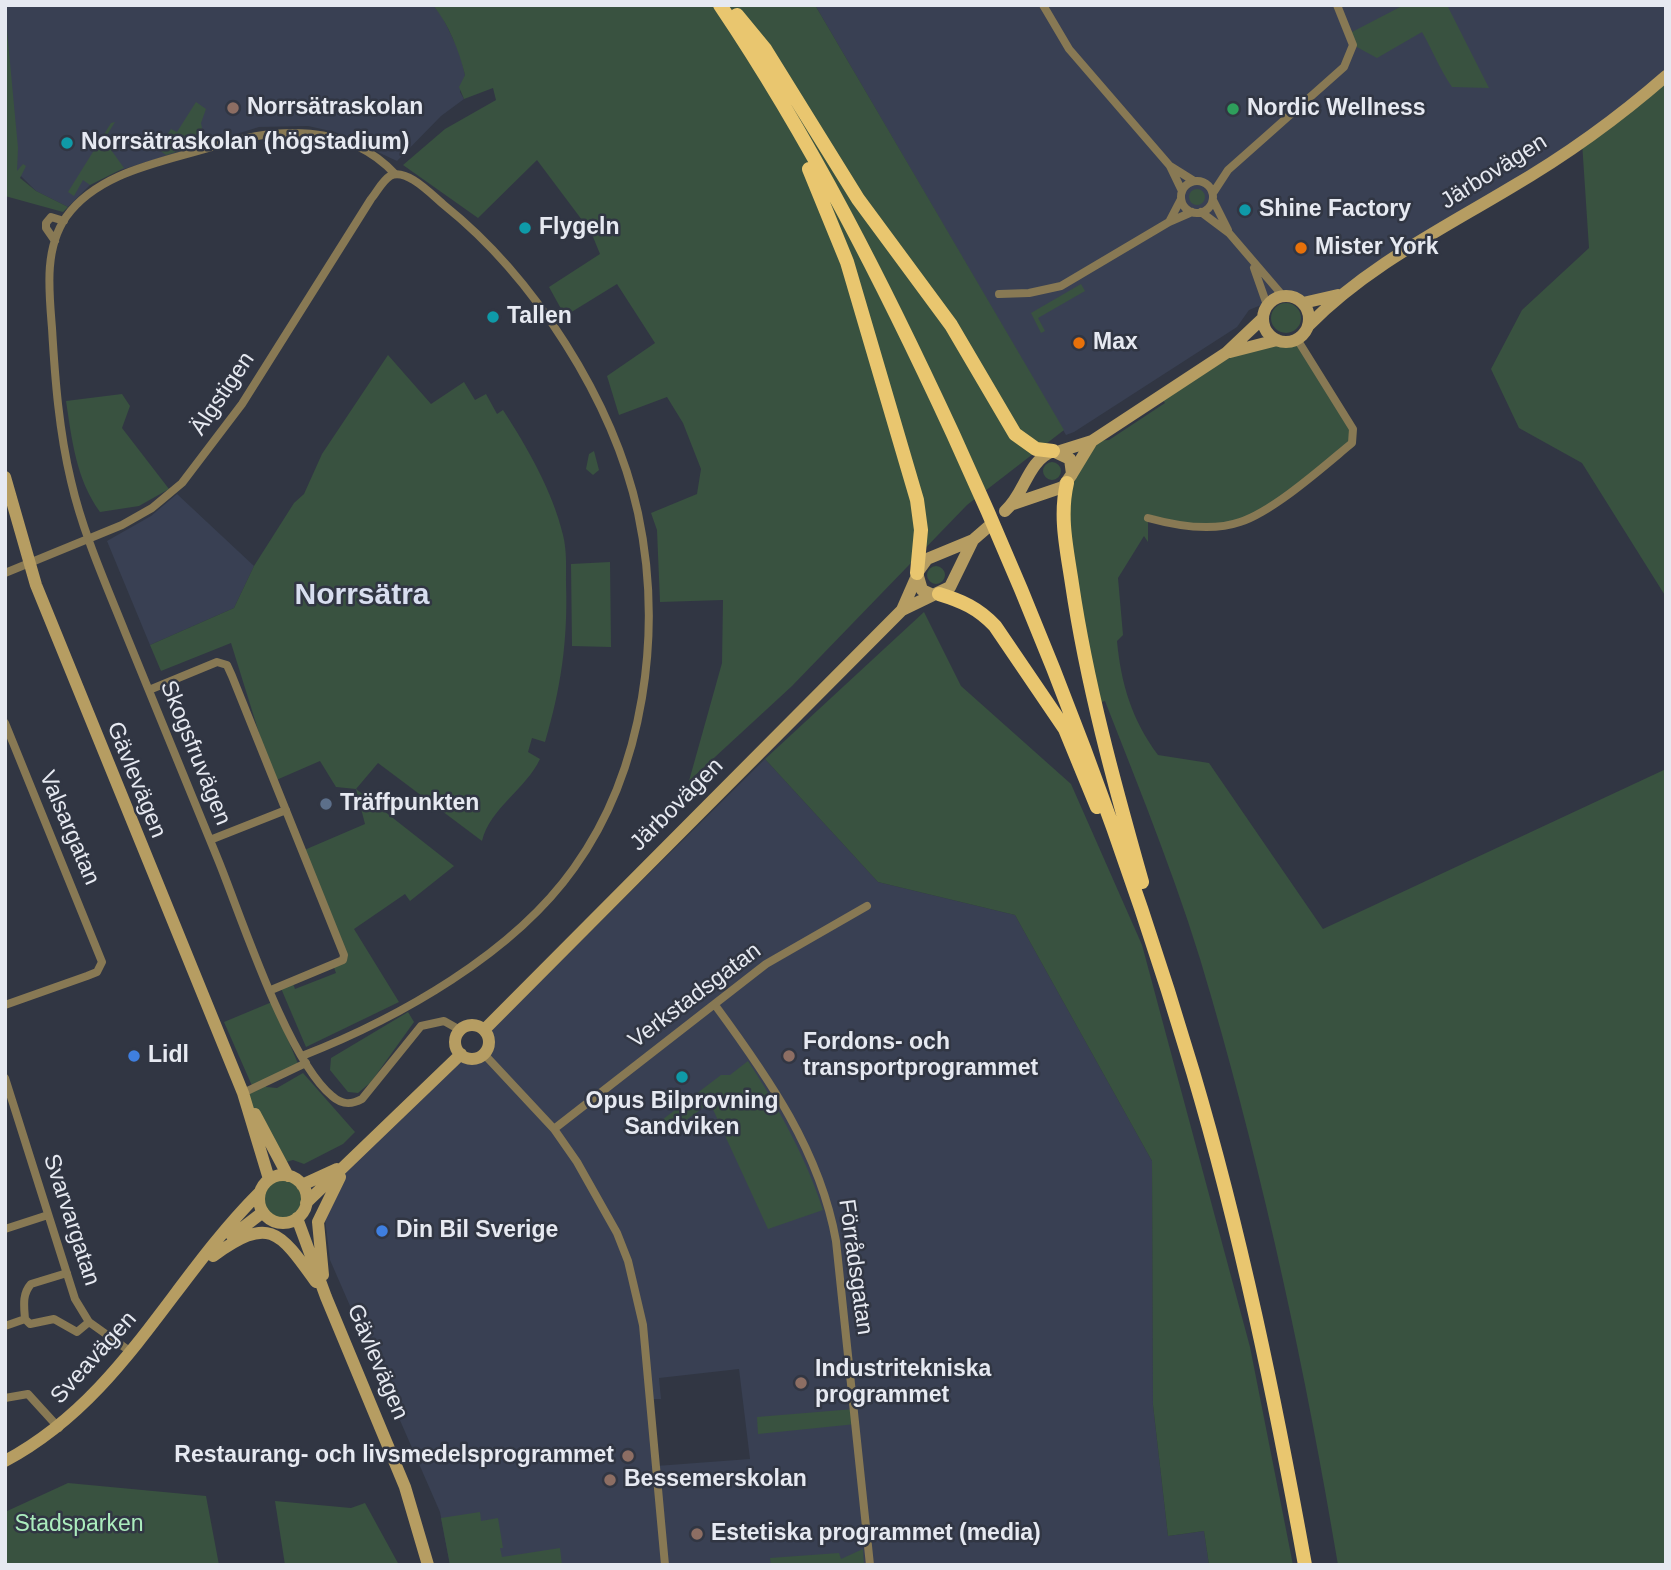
<!DOCTYPE html>
<meta charset="utf-8">
<style>
body{margin:0}
#map{position:relative;width:1671px;height:1570px;overflow:hidden;background:#313643;font-family:Helvetica,sans-serif}
canvas{display:block}
.frame{position:absolute;inset:0;border:7px solid #e6e9f1;pointer-events:none}
</style>
<div id="map">
<canvas width="1671" height="1570"></canvas>
<div class="frame"></div>
</div>
<script>
const g = document.querySelector('canvas').getContext('2d');
g.lineJoin = 'round';
function paint(path, color) { g.fillStyle = color; g.fill(path, 'evenodd'); }
function stroke(path, color, width, dash) { g.strokeStyle = color; g.lineWidth = width; g.lineCap = dash ? 'butt' : 'round'; g.setLineDash(dash || []); g.stroke(path); }
function label(font, color, halo, rows, align = 'center') {
  g.font = font + ' Helvetica,sans-serif'; g.lineWidth = 5; g.setLineDash([]); g.textBaseline = 'middle'; g.strokeStyle = halo; g.fillStyle = color; for (const [text, x, y, turn = 0] of rows) {
    g.save(); g.translate(x, y); g.rotate((+turn || 0) * Math.PI / 180); g.textAlign = isNaN(turn) ? turn : align; if (halo) g.strokeText(text, 0, 0); g.fillText(text, 0, 0); g.restore();
  }
}
paint(new Path2D(`
 M5,5H433L442,16L460,53L465,75L460,92L464,99L441,116L397,161L335,132L308,126L259,127L111,173L90,185L68,207L36,191L17,172Z
 M815,5H1666V68L1611,121L1339,295L1303,303L1290,296H1283L1249,310L1237,327L1074,432L1066,435Z
 M177,494L254,566L234,608L150,645L107,541L151,516Z
 M765,759L878,882L1015,915L1152,1161L1153,1405L1168,1536L1204,1531L1209,1565H450L440,1512L330,1260L325,1219L347,1165L464,1057L480,1056L487,1048V1034ZM739,1369L750,1459L656,1466L650,1399H661L659,1378Z`), '#394053');
paint(new Path2D(`
 M433,5H815L1064,430L967,505L792,686L689,781L722,663L723,600L660,602L657,530L651,513L697,494L701,469L683,423L667,397L619,415L607,376L655,343L617,284L565,316L549,287L600,254L591,232L537,160L478,218L403,165L445,129L496,100L493,88L464,99L459,87L465,75C459,50 449,25 433,5Z
 M1404,5H1447L1489,88L1452,87C1439,68 1433,51 1422,32L1377,58L1353,45L1350,33Z
 M5,9L18,148L17,171L23,164L26,166L20,178L36,191L68,207L63,212L5,196Z
 M1666,76V597L1582,463L1519,428L1491,369L1522,310L1589,248L1582,142Z
 M196,102L206,109L201,123L205,143L166,155L158,149L171,129L177,132Z
 M115,122L104,140L124,168L90,185L83,180L74,196L68,192L111,123Z
 M1189 197a8 8 0 1 1 16 0a8 8 0 1 1-16 0Z
 M1081,284L1085,291L1038,318L1045,331L1041,333L1031,313Z
 M1271 318a15 15 0 1 1 30 0a15 15 0 1 1-30 0Z
 M1297,339L1353,429L1352,443C1325,463 1270,514 1240,522C1209,530 1179,523 1148,519V542L1144,536L1118,578L1123,635L1117,641C1121,684 1132,720 1158,755L1209,763L1323,929L1666,769V1565H1338C1306,1373 1265,1183 1211,996C1183,896 1143,798 1105,701L1095,704L1063,500L1092,441L1109,440L1165,403L1160,395L1226,353L1277,340Z
 M388,355L431,404L464,382L475,400L486,394L497,414L503,410C527,447 553,492 563,535C567,551 566,568 566,583C568,640 561,688 545,742L532,738L528,752L540,759C526,789 490,808 482,841L378,763L356,789L454,866L410,901L405,894L354,929L399,1002L306,1047L280,986L292,981L295,989L336,973L333,965L343,960L302,851L365,824L356,789L336,787L320,761L274,781L231,643L161,671L150,645L234,608L254,566L294,503L304,494L322,454Z
 M122,394L130,406L122,428L169,489L139,506L100,512C76,479 72,440 66,401Z
 M594,451L599,470L593,475L586,469L589,454Z
 M1043 471a9 9 0 1 1 18 0a9 9 0 1 1-18 0Z
 M610,562L611,647L572,646L571,564Z
 M927 575a9 9 0 1 1 18 0a9 9 0 1 1-18 0Z
 M924,612L961,686L1071,784L1142,945L1250,1347L1293,1565H1209L1204,1531L1168,1536L1153,1405L1152,1161L1015,915L878,882L765,759Z
 M272,1002L299,1066L265,1083L266,1087L277,1088L303,1073L355,1132L343,1144L304,1164L293,1160L283,1163L243,1093L253,1088L224,1022Z
 M408,1012L414,1022L371,1082L358,1093L348,1092L330,1070L331,1058Z
 M748,1061C778,1107 806,1157 823,1210L768,1229L710,1103L665,1135L658,1123L721,1075H730Z
 M259 1199a24 24 0 1 1 48 0a24 24 0 1 1-48 0Z
 M854,1409L856,1424L758,1434L757,1417Z
 M68,1483L206,1496L219,1565H5V1512Z
 M275,1501L351,1508L365,1503L399,1565H285Z
 M480,1512L481,1521L498,1518L503,1548H500L502,1557L560,1548L562,1565H450L441,1518Z
 M863,1549L864,1565H771L770,1558L839,1553L841,1559Z`), '#395240');
stroke(new Path2D(`
 M1043,5L1069,49L1170,166L1182,191
 M1170,166L1194,181
 M395,174C348,123 276,127 215,146C164,162 99,171 66,217C44,249 49,291 52,328C55,379 59,431 71,481C83,533 105,582 125,632C156,709 188,785 219,862C242,919 288,1060 332,1096C342,1105 351,1105 362,1099L421,1026L444,1021L460,1030
 M1181 197a16 16 0 1 1 32 0a16 16 0 1 1-32 0Z
 M1213,193L1228,170L1344,67L1353,45L1337,5
 M1213,200L1228,230
 M1201,212L1229,233L1283,296
 M1169,222L1181,199
 M55,241L46,228V223L51,217L64,221
 M1254,268L1267,305
 M999,294L1029,293L1061,286L1169,222L1192,212
 M1148,518C1177,526 1211,532 1240,522C1274,511 1324,466 1352,443L1353,429L1297,339
 M5,573L122,525L152,508L182,483L242,404L371,199C377,192 382,181 390,176C406,167 432,195 444,205C534,277 613,400 638,513C663,631 645,769 574,868C513,954 399,1018 302,1056
 M149,690L217,662L227,665L232,676L344,955L343,960L271,990
 M5,723L102,962L97,972L87,976L5,1005
 M210,840L286,810
 M715,1005C768,1077 820,1151 836,1241L870,1565
 M484,1054L554,1129L577,1162L617,1233L628,1261L643,1325L665,1565
 M5,1078L75,1299L89,1322L131,1352
 M243,1093L306,1063
 M554,1129L766,964L867,906
 M5,1229L48,1215
 M25,1319C24,1306 22,1294 31,1284L67,1273
 M5,1326L25,1319L30,1324L54,1319L77,1332L89,1322
 M5,1398L28,1394L59,1428`), '#887954', 8);
stroke(new Path2D(`
 M1263 319a23 23 0 1 1 46 0a23 23 0 1 1-46 0Z
 M1303,303L1338,295
 M1308,326C1366,267 1440,230 1510,188C1565,156 1618,118 1666,76
 M1230,352L1277,340
 M1057,452L1092,441L1124,420L1226,353L1263,318
 M1072,474L1092,441
 M5,477L36,585L243,1093L269,1179
 M1005,511C1025,494 1027,461 1053,451L1070,459L1072,474L1063,487L1013,504
 M973,540L950,587L933,595L922,590L917,573L927,559L973,540L988,527
 M902,610L933,595
 M455 1042a17 17 0 1 1 34 0a17 17 0 1 1-34 0Z
 M484,1030L902,610L916,578
 M255,1114L288,1176
 M259 1199a24 24 0 1 1 48 0a24 24 0 1 1-48 0Z
 M302,1185L337,1169
 M306,1203L461,1054
 M297,1218L326,1297L405,1487L428,1565
 M232,1236L263,1212
 M213,1256C269,1216 278,1229 316,1282
 M323,1275L318,1222L340,1177
 M5,1461C121,1399 170,1282 259,1193`), '#b69d62', 12);
stroke(new Path2D(`
 M720,5C811,140 885,287 953,434C1048,641 1128,854 1193,1072C1241,1234 1275,1399 1305,1565
 M737,15L765,49L858,199L951,325L1015,434L1036,449L1053,451
 M809,169L847,262L917,500L921,530L917,573
 M1067,483C1059,517 1067,550 1072,584C1087,685 1114,783 1142,882
 M939,594C962,601 978,608 995,626L1065,729L1097,807`), '#e9c66f', 14);
for (const [x, y, r, color] of [
 [233,108,7,"#8d6e63"],
 [1233,109,7,"#2e9e5b"],
 [67,143,7,"#0f9aa8"],
 [1245,210,7,"#0f9aa8"],
 [525,228,7,"#0f9aa8"],
 [1301,248,7,"#e8710a"],
 [493,317,7,"#0f9aa8"],
 [1079,343,7,"#e8710a"],
 [326,804,7,"#5c6f8a"],
 [134,1056,7,"#3f7fe0"],
 [789,1056,7,"#8d6e63"],
 [682,1077,7,"#0f9aa8"],
 [382,1231,7,"#3f7fe0"],
 [801,1383,7,"#8d6e63"],
 [628,1456,7,"#8d6e63"],
 [610,1480,7,"#8d6e63"],
 [697,1534,7,"#8d6e63"]
]) { const dot = new Path2D(); dot.arc(x, y, r, 0, 2 * Math.PI); g.fillStyle = color; g.fill(dot); stroke(dot, '#313643', 2.5); }
label('bold 23px', '#e6e9f1', '#313643', [
 ["Norrsätraskolan",247,108],
 ["Nordic Wellness",1247,109],
 ["Norrsätraskolan (högstadium)",81,143],
 ["Shine Factory",1259,210],
 ["Flygeln",539,228],
 ["Mister York",1315,248],
 ["Tallen",507,317],
 ["Max",1093,343],
 ["Träffpunkten",340,804],
 ["Fordons- och",803,1043],
 ["transportprogrammet",803,1069],
 ["Lidl",148,1056],
 ["Opus Bilprovning",682,1102,"center"],
 ["Sandviken",682,1128,"center"],
 ["Din Bil Sverige",396,1231],
 ["Industritekniska",815,1370],
 ["programmet",815,1396],
 ["Restaurang- och livsmedelsprogrammet",614,1456,"right"],
 ["Bessemerskolan",624,1480],
 ["Estetiska programmet (media)",711,1534]
], 'left');
label('23px', '#e6e9f1', '#313643', [
 ["Järbovägen",1494,172,-32],
 ["Älgstigen",223,394,-56],
 ["Skogsfruvägen",195,753,68],
 ["Gävlevägen",136,780,68],
 ["Järbovägen",677,805,-45],
 ["Valsargatan",69,828,67],
 ["Verkstadsgatan",695,996,-37],
 ["Svarvargatan",71,1220,72],
 ["Förrådsgatan",855,1267,82],
 ["Sveavägen",94,1358,-48],
 ["Gävlevägen",377,1362,67]
]);
label('23px', '#abecbd', '#313643', [
 ["Stadsparken",79,1525]
]);
label('bold 30px', '#d8deef', '#313643', [
 ["Norrsätra",362,596]
]);
</script>
